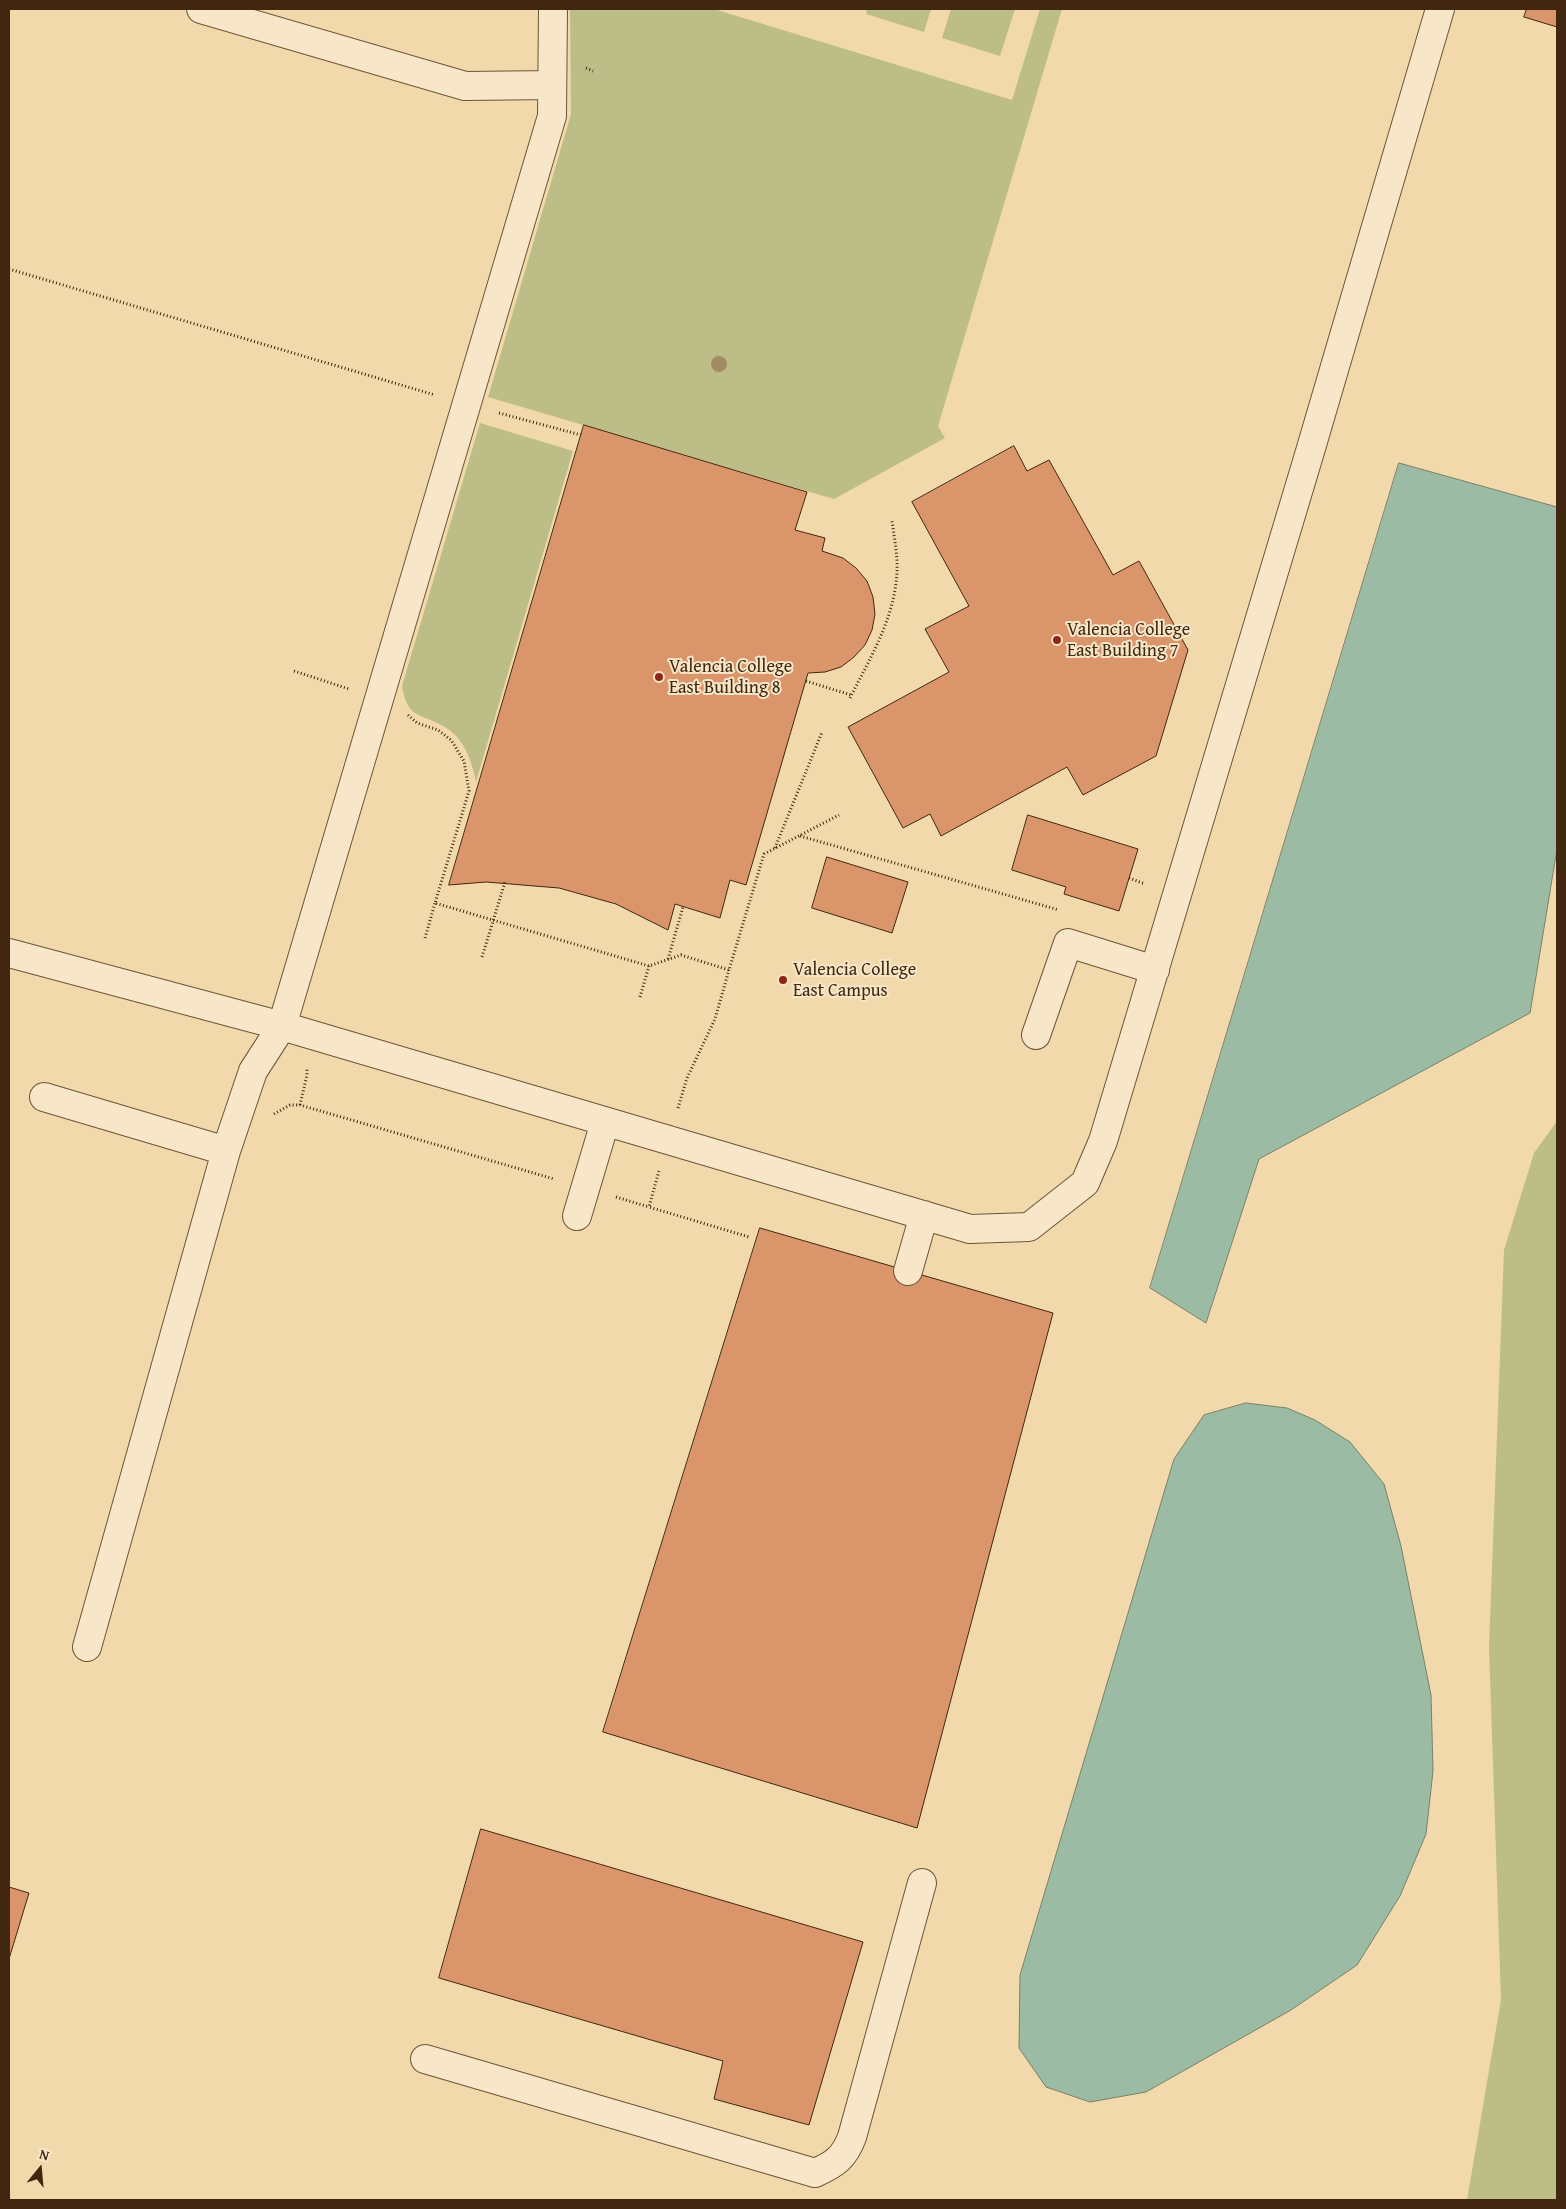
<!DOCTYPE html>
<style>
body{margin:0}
#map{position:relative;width:1566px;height:2209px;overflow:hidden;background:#f2d9ab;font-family:"Gentium Book Plus",serif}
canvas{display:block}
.frame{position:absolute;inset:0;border:10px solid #412710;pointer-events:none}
.north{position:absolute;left:15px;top:2144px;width:50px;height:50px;-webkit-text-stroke:4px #f7e6c8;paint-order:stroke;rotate:17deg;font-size:14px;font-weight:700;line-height:20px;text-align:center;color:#412710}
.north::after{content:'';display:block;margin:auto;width:18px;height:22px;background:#412710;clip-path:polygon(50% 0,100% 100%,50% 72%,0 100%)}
</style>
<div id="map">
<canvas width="1566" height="2209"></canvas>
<div class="frame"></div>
<div class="north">N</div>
</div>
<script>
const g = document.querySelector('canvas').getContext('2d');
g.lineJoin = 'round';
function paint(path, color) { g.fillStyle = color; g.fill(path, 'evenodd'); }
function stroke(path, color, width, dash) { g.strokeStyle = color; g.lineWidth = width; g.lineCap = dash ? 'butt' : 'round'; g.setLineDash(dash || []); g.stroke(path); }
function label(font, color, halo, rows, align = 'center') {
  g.font = font + ' "Gentium Book Plus",serif'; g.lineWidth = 4; g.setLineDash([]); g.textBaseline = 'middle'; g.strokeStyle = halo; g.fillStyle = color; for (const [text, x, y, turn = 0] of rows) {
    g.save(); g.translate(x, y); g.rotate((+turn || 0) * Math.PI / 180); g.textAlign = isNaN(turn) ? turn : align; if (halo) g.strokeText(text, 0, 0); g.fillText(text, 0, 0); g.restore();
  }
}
paint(new Path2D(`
 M570,9H714L1012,100L1040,9H1062L938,426L945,438L834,499L488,397L571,114Z
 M867,9H931L924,32L866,14Z
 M951,9H1015L1000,56L942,38Z
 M480,423L573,451L476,782C472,761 464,737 443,726C419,713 407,718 402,686Z
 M1557,1121V2200H1467L1501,2000L1489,1647L1504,1250L1534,1153Z`), '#bdbe87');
const water = new Path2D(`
 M1399,463L1557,507V849L1530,1013L1259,1159L1206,1323L1150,1288Z
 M1246,1403L1287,1408L1315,1420L1350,1442L1384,1484L1401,1546L1431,1695L1433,1771L1426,1834L1400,1896L1357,1965L1291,2010L1146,2092L1090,2102L1046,2087L1019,2048L1020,1975L1174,1459L1204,1415Z`);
paint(water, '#9cbba4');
stroke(water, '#788069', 1);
const building = new Path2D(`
 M1527,9H1557V27L1524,17Z
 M584,425L807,492L795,530L825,538L822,551L843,558L856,568L867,581L873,597L875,614L872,630L865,645L854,657L841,667L825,672L808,673L746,885L730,880L720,918L675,904L668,930L616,904L559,888L486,882L449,885Z
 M1014,446L1027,471L1049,460L1113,575L1139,561L1188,650L1156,756L1083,795L1067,767L941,836L930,814L903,828L848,727L949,672L925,629L969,606L912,502Z
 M1028,815L1138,849L1119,911L1064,894L1066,887L1012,870Z
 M827,857L908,882L892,933L812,908Z
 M760,1228L1053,1313L917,1828L603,1732Z
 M481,1829L863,1942L809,2125L714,2099L723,2061L439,1978Z
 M9,1887L29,1893L9,1959Z`);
paint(building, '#db956a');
stroke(building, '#412710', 1);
const minor = new Path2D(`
 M201,9L465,86L552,85
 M9,953L282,1026L970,1229L1029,1227L1085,1183L1103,1141L1309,455L1440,9
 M1036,1035L1068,943L1155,970
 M44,1097L226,1151L253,1071L282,1026L552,116L553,9
 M577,1216L605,1122
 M908,1271L924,1215
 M87,1647L226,1151
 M425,2059L815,2173C835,2164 844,2158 852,2137L922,1883`);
stroke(minor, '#6d5437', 30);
stroke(new Path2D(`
 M586,68L593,71
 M9,269L435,395
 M499,413L581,435
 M294,671L349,689
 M806,681L851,695
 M850,698C870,658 894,620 897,573C898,556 894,537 892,520
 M408,715L417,723L438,730L451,740L464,761L469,791L435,903L649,966L681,955L729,970L764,854L839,815
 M800,836L1059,910
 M775,848L822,732
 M1129,878L1145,884
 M425,938L435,903
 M482,957L505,882
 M668,959L683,907
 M640,997L649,966
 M300,1105L307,1075V1069
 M678,1108L687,1078L715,1019L729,970
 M274,1114L290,1105H300L554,1179
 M659,1171L649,1207L749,1237
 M616,1197L649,1207`), '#412710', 3, [1, 2.5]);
stroke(minor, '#f7e6c8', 28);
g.fillStyle = '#a28c66';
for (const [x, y] of [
 [719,364]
]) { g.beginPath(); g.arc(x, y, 8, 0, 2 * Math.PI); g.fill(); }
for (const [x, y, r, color] of [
 [1057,640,5,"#8f2418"],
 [659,677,5,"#8f2418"],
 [783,980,5,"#8f2418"]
]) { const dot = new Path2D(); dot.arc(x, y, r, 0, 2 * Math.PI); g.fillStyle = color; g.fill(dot); stroke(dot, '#f7e6c8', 2); }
label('18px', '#412710', '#f7e6c8', [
 ["Valencia College",1067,630],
 ["East Building 7",1067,651],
 ["Valencia College",669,667],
 ["East Building 8",669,688],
 ["Valencia College",793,970],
 ["East Campus",793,991]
], 'left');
</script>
